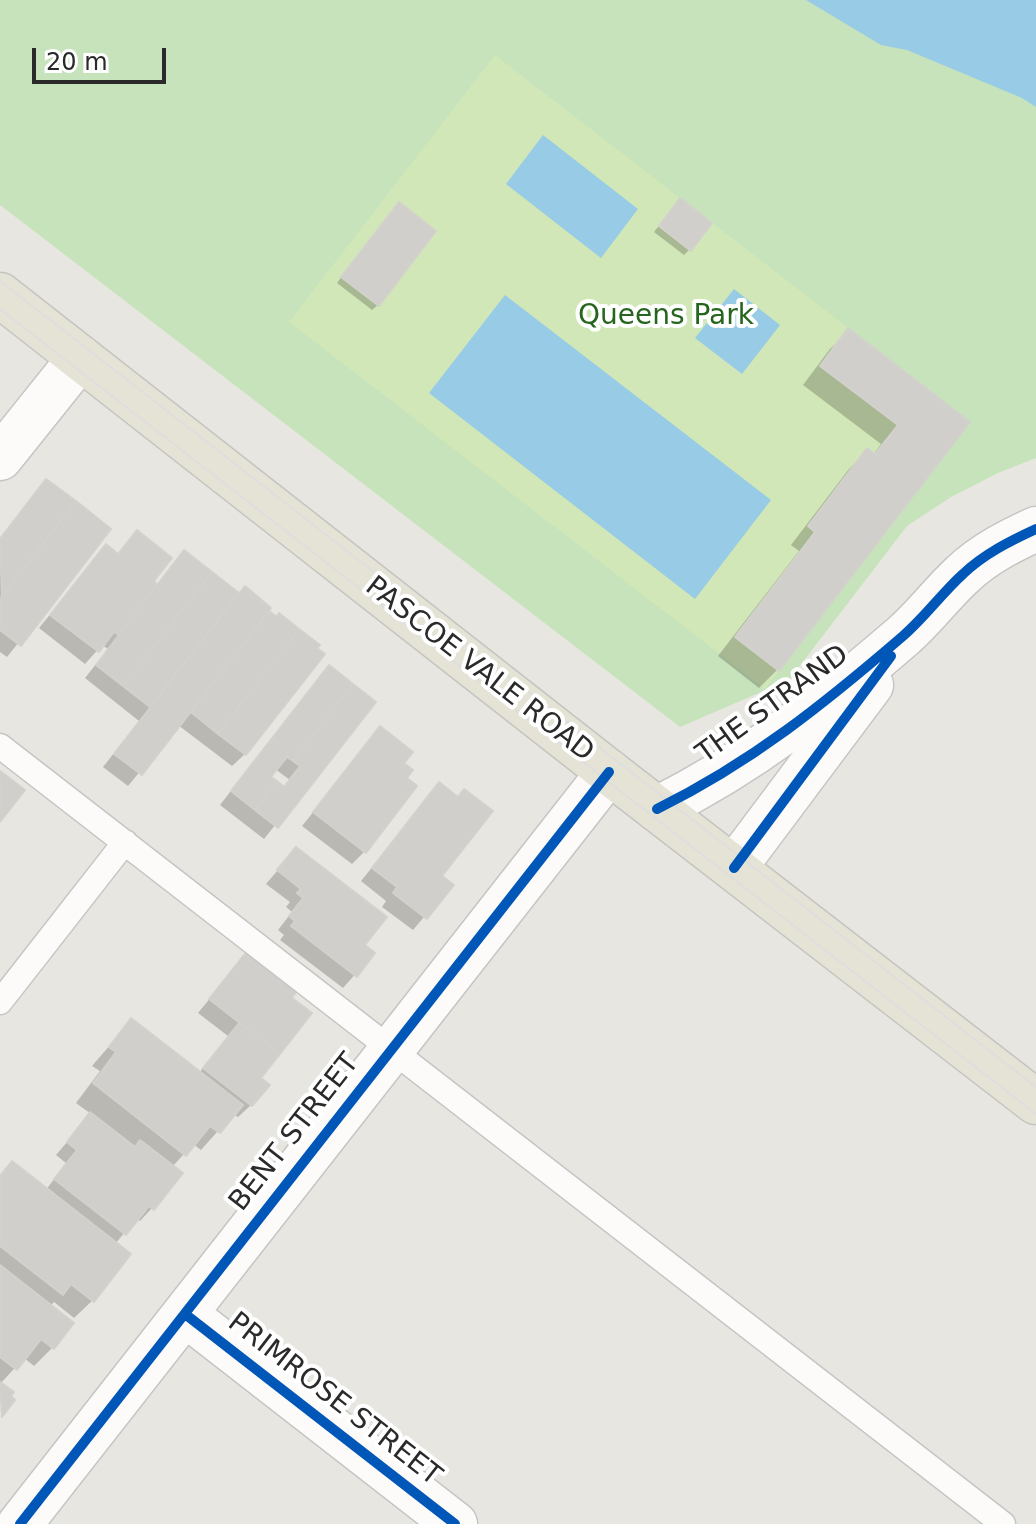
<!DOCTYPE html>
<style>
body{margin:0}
#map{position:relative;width:1036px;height:1524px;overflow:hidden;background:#e8e6e0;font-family:"DejaVu Sans",sans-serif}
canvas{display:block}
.scale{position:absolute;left:32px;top:48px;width:134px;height:36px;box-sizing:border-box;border:4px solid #2a2a2a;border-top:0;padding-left:10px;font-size:24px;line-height:28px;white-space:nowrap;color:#2a2a2a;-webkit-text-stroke:6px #fff;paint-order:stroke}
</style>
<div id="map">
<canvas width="1036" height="1524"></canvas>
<div class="scale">20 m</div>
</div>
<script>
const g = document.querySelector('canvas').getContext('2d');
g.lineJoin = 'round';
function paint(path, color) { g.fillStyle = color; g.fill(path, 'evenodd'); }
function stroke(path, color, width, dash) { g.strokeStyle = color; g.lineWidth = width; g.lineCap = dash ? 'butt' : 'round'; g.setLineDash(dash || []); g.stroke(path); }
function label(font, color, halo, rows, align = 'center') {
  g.font = font + ' "DejaVu Sans",sans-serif'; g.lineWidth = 8; g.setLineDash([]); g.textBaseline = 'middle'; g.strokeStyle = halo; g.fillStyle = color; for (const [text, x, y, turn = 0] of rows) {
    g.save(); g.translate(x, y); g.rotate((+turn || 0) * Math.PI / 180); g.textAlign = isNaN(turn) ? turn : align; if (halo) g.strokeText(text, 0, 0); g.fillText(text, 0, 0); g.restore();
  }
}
paint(new Path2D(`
 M0,0H1036V458L998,473L951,497L907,526L789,680L680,727L0,205Z`), '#c7e3bb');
paint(new Path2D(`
 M495,55L970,422L765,689L289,322Z`), '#d1e7b8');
paint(new Path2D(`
 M806,0H1036V107L1022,98L907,50L881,45Z
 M543,135L638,209L601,258L506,184Z
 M734,289L780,325L742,374L695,338Z
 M505,295L771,500L695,599L429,393Z`), '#97cbe6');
paint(new Path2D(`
 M674,207L690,249L684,255L654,232Z
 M393,210L378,305L372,310L337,283Z
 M849,331L967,423L777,670L759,688L718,656L799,551L791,545L849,469L867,451L873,455L881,444L803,385L830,349Z
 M47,482L109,530L7,657L0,652V538Z
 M137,533L151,581L156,586L184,553L238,595L276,619L245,754L232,766L178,725L128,786L103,767L139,721L85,678L108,649L102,645L85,664L39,628L106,546L117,555Z
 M329,668L373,702L264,839L220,805L317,680ZM275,769L290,780L283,788L269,777Z
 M380,729L401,763L364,852L352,864L302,826Z
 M439,784V876L451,885L413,930L382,907L386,901L361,881Z
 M296,849L362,946L373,954L343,988L280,940L284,935L278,930L292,912L286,907L290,902L266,884Z
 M248,952L289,998L309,1014L259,1079L267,1085L251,1105L238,1117L233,1114L201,1150L193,1144L172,1167L152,1208L140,1221L137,1218L115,1244L93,1300L74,1318L54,1302L50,1306L52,1348L34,1366L24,1358L0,1384V1176L12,1164L46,1190L66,1163L56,1155L91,1114L76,1103L100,1071L92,1066L131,1021L199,1073L228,1036L198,1013Z`), '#0003');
const building = new Path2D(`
 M680,198L712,223L691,251L659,226Z
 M399,202L436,231L379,306L341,277Z
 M848,328L970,422L779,671L735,637L815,532L808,526L867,448L875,454L898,425L820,366Z
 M46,479L76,501L2,596L0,539Z
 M76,501L111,529L21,646L0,630V599Z
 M137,530L172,558L154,581L157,585L119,635L114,632L99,652L50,615L106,544L118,554Z
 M184,550L212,572L123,686L96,665Z
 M212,572L239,593L150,707L123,686Z
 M245,586L271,608L142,775L114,754Z
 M269,611L277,617L279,613L299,629L218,734L191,712Z
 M299,629L320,645L317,648L325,654L246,755L218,734Z
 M329,665L353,684L293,761L287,757L271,777L277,781L255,810L231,791Z
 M353,684L376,702L278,828L255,810L277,781L284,787L300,766L293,761Z
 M380,726L413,752L404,763L413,770L407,778L417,786L366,853L313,812Z
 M0,771L25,790L0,822Z
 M439,782L458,797L464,789L493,811L442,876L454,885L427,919L393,893L397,887L372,868Z
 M296,847L387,917L365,945L375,953L357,977L291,926L295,921L289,916L303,898L297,893L301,889L277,870Z
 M248,950L298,989L292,998L312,1013L280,1054L209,999Z
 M131,1018L243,1105L220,1133L210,1126L186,1156L93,1083L116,1052L109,1047Z
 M239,1023L280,1054L261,1078L270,1085L252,1106L203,1068Z
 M90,1112L135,1147L140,1140L183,1173L154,1210L149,1206L126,1235L54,1179L77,1150L67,1142Z
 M12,1161L131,1254L94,1302L71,1284L63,1295L0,1246V1176Z
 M0,1265L74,1323L54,1349L41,1339L17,1370L0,1357Z
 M0,1382L14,1392L11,1396L15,1400L2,1417Z`);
paint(building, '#d1cfcb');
stroke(building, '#d3d1cc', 2);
const service = new Path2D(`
 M0,746L1003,1524
 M0,1002L125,842`);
const minor = new Path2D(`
 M657,809C752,762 824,704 903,636C925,617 942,593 963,574C984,554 1010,541 1036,529
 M734,868L871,685
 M185,1314L455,1524
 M20,1524L609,772`);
const tertiary = new Path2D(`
 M0,458L80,358`);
const primary = new Path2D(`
 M0,295L609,772L1036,1102`);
stroke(service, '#c5c5c5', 27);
stroke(minor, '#c5c5c5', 47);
stroke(tertiary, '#c5c5c5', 47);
stroke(primary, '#c4c4c1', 47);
stroke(service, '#fcfbfa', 24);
stroke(minor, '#fcfbfa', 44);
stroke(tertiary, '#fcfbfa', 44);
stroke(primary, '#e5e3d5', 44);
stroke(new Path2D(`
 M0,281L1036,1087
 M0,309L1036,1114`), '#dedede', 2);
stroke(new Path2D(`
 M657,809C752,762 824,704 903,636C925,617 942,593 963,574C984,554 1010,541 1036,529
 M734,868L891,656
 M185,1314L455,1524
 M20,1524L609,772`), '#0057b8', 10);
label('28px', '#25651d', '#fff', [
 ["Queens Park",666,317]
]);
label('28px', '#2a2a2a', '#fff', [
 ["PASCOE VALE ROAD",479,670,38],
 ["THE STRAND",773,705,-36],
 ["BENT STREET",295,1133,-52],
 ["PRIMROSE STREET",334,1400,38]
]);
</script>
